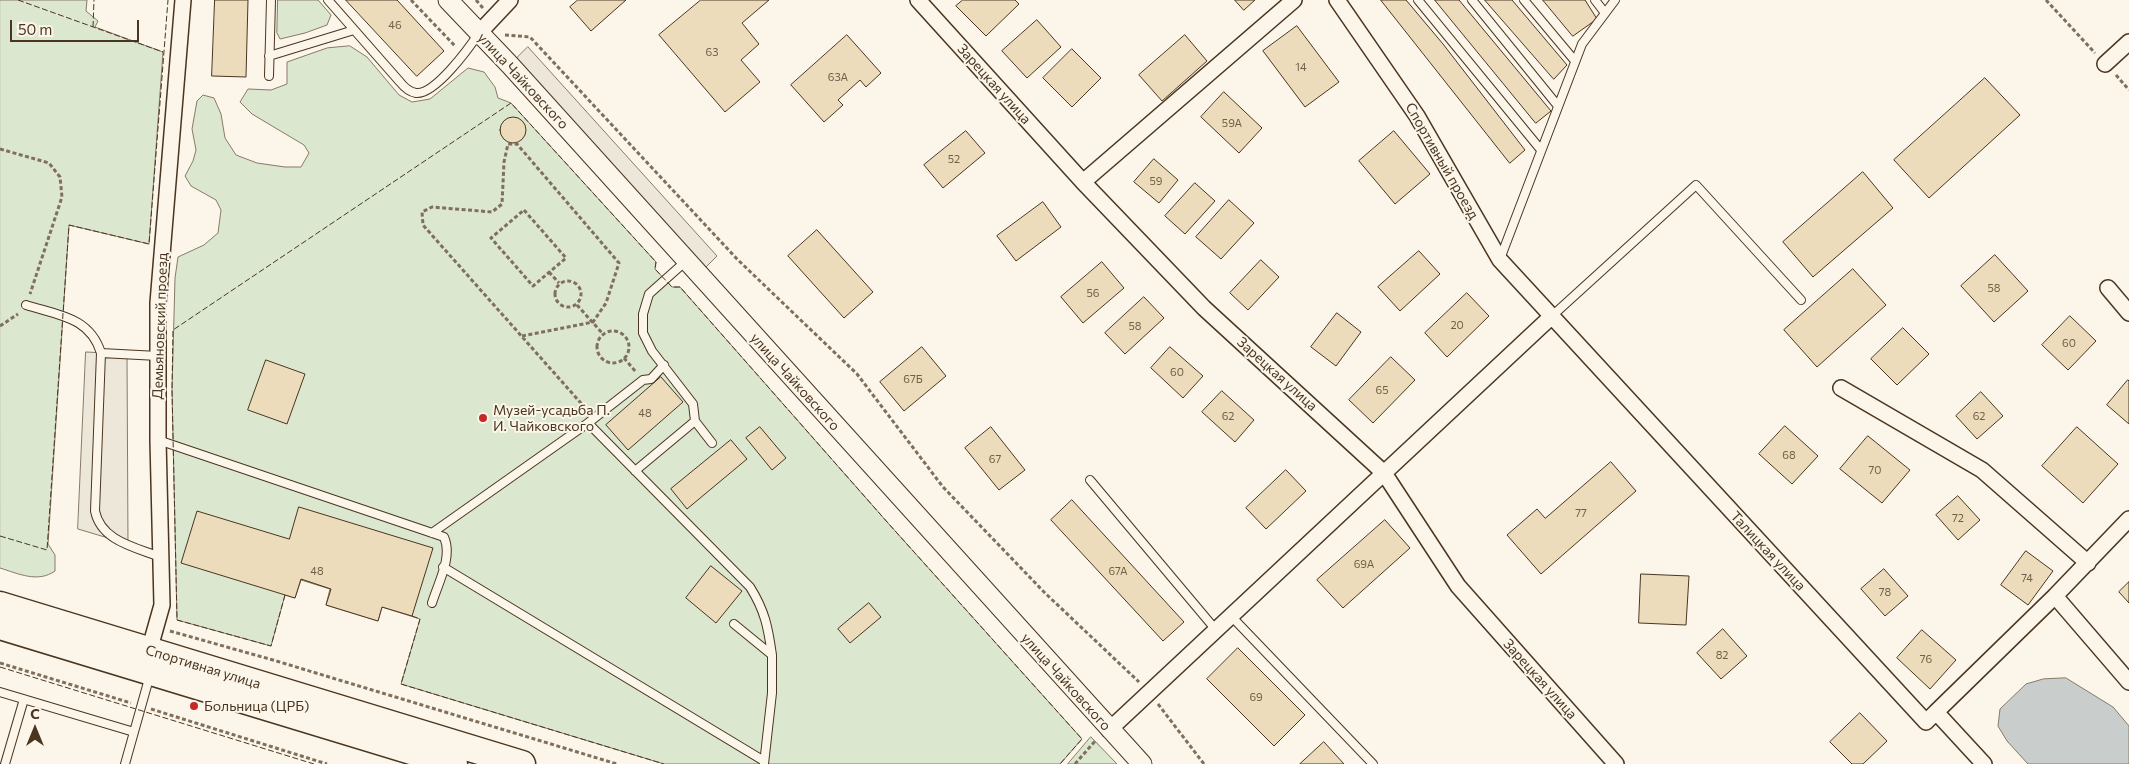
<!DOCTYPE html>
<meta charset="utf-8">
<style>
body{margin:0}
#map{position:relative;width:2129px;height:764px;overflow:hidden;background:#fbf6e9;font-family:Commissioner,sans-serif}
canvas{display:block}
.north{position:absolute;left:10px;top:704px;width:50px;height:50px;-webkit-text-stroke:4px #fbf6e9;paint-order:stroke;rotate:0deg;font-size:14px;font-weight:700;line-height:20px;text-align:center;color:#4a3520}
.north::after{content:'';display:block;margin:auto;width:18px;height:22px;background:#4a3520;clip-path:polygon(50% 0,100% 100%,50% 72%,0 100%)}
.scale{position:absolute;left:10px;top:20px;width:129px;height:22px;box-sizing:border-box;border:2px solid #4a3520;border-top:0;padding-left:6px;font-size:15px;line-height:18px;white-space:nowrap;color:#4a3520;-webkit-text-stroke:4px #fbf6e9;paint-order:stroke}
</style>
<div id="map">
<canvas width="2129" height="764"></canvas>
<div class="north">С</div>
<div class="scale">50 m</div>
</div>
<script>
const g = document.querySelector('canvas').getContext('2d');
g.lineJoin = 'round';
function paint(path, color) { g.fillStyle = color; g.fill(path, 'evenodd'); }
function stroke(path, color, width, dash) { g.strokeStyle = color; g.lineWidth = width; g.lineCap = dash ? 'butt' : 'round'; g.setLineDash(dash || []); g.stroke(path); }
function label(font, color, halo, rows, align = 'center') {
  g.font = font + ' Commissioner,sans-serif'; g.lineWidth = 4; g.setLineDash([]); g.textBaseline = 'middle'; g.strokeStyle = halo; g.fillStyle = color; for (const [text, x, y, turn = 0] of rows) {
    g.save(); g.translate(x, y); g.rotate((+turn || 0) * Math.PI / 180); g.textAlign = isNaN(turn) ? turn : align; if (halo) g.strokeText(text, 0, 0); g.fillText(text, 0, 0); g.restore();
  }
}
const green = new Path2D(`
 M0,0H87L86,11L98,21L95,27L163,52L149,244L69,225L48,544L55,555V571C38,583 19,574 0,568Z
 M278,0H318L331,15L327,25L305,33L280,39L277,33Z
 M350,46L367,57L399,95L412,102L430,99L468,68L484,72L495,87L498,98L511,103L656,262L655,269L672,287H680L888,523L1082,739L1060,764H664L401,684L420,619L382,607L378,621L326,605L330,589L301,580L295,598L285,595L271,646L177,620L172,390L175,278L178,257L204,245L218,233L221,210L216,200L191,186L185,176L193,161L196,150L192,129L197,101L203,95L214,98L221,114L225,138L236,155L257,163L285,167H301L309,153L304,145L252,114L240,102L248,89L271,90L287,84V62L327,48Z
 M1091,737L1117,764H1068Z`);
paint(green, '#dce7d0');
stroke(green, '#887966', 1);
const parking = new Path2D(`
 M528,47L717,256L699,274L510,65Z
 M86,352L127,354L128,544L78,529Z`);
paint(parking, '#ede7d9');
stroke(parking, '#887966', 1);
const water = new Path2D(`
 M2066,678L2113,707L2129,726V764H2028L2007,741L1998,726L2000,709L2026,684L2043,679Z`);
paint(water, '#c9cecd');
stroke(water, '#887966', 1);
const building = new Path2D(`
 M215,0H248L246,77L212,76Z
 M346,0H397L444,51L417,76Z
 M578,0H626L591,31L570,7Z
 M701,0H769L742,23L759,44L741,60L760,82L725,112L659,35Z
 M963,0H1015L1019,4L986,36L956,6Z
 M1235,0H1255L1244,10Z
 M1381,0H1406L1443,44L1525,150L1510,163Z
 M1435,0H1459L1551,111L1536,123Z
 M1485,0H1512L1567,65L1554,79Z
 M1543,0H1585L1597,19L1573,36Z
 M1037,20L1061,47L1027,78L1002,51Z
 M1297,26L1339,82L1305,107L1263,51Z
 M847,35L881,73L866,87L860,80L838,100L843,105L824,122L791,85Z
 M1185,35L1207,61L1162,101L1139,75Z
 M1072,49L1101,78L1072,107L1043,78Z
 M1985,78L2020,115L1929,198L1894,160Z
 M1224,92L1262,128L1239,153L1201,117Z
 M500 130a13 13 0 1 1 26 0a13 13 0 1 1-26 0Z
 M966,131L985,153L943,188L924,165Z
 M1394,131L1430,174L1395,204L1359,161Z
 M1154,159L1178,180L1159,203L1134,182Z
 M1863,172L1893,208L1813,277L1783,242Z
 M1195,183L1215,201L1185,234L1165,216Z
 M1229,200L1254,223L1221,259L1196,237Z
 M1043,202L1061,227L1016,261L997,236Z
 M817,230L873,292L844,318L788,256Z
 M1419,251L1440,274L1400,311L1378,287Z
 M1995,255L2028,291L1994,322L1961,286Z
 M1261,260L1279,277L1248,310L1230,293Z
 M1102,262L1124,288L1083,323L1061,297Z
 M1853,269L1886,305L1817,367L1784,330Z
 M1467,293L1489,316L1447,357L1425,333Z
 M1144,297L1164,318L1125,354L1105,333Z
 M1337,313L1361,332L1336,366L1311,347Z
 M2070,316L2096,341L2068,370L2042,345Z
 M1903,328L1929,354L1897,385L1871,359Z
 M922,347L946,376L904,411L880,382Z
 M1170,347L1203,376L1183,398L1151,368Z
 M1391,357L1415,380L1373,423L1349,400Z
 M266,360L305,374L287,424L248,410Z
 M661,377L683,402L628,450L606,425Z
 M2128,380L2129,381V424L2107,405Z
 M1222,391L1254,420L1235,442L1202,412Z
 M1981,392L2003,416L1977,439L1956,416Z
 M1785,426L1818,456L1792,484L1759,454Z
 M760,427L786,458L772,470L746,438Z
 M991,427L1025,470L999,490L965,448Z
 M2077,427L2118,464L2083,503L2042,466Z
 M1868,436L1910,470L1882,503L1840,469Z
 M731,440L747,459L687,509L671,489Z
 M1611,462L1636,491L1541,574L1507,535L1537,509L1545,518Z
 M1286,470L1306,491L1266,529L1246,508Z
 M1958,496L1980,520L1958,540L1936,515Z
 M1072,500L1184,622L1163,641L1051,520Z
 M299,507L433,548L412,616L382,607L378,621L326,605L331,589L301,579L295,598L181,563L197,511L289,539Z
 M1385,520L1410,548L1343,608L1317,580Z
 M2026,551L2053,571L2028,605L2001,585Z
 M711,566L742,591L716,623L686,598Z
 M1884,569L1908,596L1885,616L1861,589Z
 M1641,574L1689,576L1686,625L1639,623Z
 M2129,582V603L2119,592Z
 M869,603L881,617L850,643L838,629Z
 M1723,629L1747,656L1721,679L1697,653Z
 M1922,630L1956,660L1930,689L1897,658Z
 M1238,648L1305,715L1274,746L1207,679Z
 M1860,713L1887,741L1863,764H1852L1830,742Z
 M1324,742L1344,764H1300Z`);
paint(building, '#ecdcbc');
stroke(building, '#4a3520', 1);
const service = new Path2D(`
 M328,0L400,82C404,87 409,92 416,93C435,95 469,48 479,33
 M1418,0L1541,150
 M1472,0L1558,106
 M1524,0L1575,61
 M1595,0L1605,13
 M269,56L354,30
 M269,76L271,0
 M1500,259L1582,44L1615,0
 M26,305C58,315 90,317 101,353L95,511C101,541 135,547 160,557
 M1552,316L1696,185L1801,300
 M101,353L158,356
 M695,421L712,443
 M588,423L750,587C765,611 768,627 772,655
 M158,440L444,537C453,557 438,583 432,603
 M635,471L695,421L693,404L652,351L643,333V314L649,294L686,261
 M1090,480L1216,630
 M432,533L588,423L643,380L651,379L664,365
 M443,567L764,761
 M1231,616L1373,764
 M734,624L772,655V693L764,764
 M0,692L134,732
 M5,764L24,699
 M125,764L150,675`);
const minor = new Path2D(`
 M918,0L1083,182L1204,308L1384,473L1458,586L1616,764
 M1337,0L1417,116L1500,260L1926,722L1936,712L1984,764
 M479,33L510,0
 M2105,64L2129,42
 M1083,182L1294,0
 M2108,288L2129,313
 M1841,388L1982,470L2088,563
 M2055,596L2129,682
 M149,651L162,605L158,440V303L183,0
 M1936,712L2055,596L2129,519
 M1109,730L1552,316`);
const tertiary = new Path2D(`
 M448,0L510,65L1142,764`);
const trunk = new Path2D(`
 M0,605L522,764
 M0,626L454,764`);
stroke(service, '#4a3520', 10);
stroke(minor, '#4a3520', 18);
stroke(tertiary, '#4a3520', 21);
stroke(trunk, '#4a3520', 29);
stroke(new Path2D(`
 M411,0L456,47
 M476,0L483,8
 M2046,0L2095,53
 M505,35L530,37L737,259L857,374L943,487L1045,593L1139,682
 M2116,75L2129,90
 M0,149L49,163L60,177L62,197L30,294
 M524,210L566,258L533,286L491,238Z
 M549,272L559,283
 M555 294a13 13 0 1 1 26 0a13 13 0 1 1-26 0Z
 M577,305L603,334
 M0,326L18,314
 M597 347a16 16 0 1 1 32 0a16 16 0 1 1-32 0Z
 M522,336L593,322L606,303L619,263L517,144H508L504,162L502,204L492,212L432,207L422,212L423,225L587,410
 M624,358L636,372
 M170,631L273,660L617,764
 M0,663L131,703
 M1158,704L1204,764
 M151,709L327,764
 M1075,764L1096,740`), '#7f6f5c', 3, [4, 2.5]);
stroke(service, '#fbf6e9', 8);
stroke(minor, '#fbf6e9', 15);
stroke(tertiary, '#fbf6e9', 19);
stroke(trunk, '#fbf6e9', 26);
stroke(new Path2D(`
 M18,0L163,52
 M93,27L94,0
 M0,536L47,550L69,225L149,244L168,0
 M285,595L271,646L177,620L172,390L173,330L511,103L656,262L655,269L672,287H680L888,523L1082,739L1060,764
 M412,616L420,619L401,684L664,764
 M0,667L314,764`), '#4a3520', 1, [6, 2.5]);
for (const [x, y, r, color] of [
 [483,418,5,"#c62828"],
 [194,706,5,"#c62828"]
]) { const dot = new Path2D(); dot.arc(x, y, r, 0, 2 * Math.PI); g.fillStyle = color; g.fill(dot); stroke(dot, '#fbf6e9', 2); }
label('11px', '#725f47', null, [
 ["46",395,25],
 ["63",712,52],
 ["14",1301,67],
 ["63А",838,77],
 ["59А",1232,123],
 ["52",954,159],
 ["59",1156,181],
 ["58",1994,288],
 ["56",1093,293],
 ["20",1457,325],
 ["58",1135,326],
 ["60",2069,343],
 ["60",1177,372],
 ["67Б",913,379],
 ["65",1382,390],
 ["48",645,413],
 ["62",1228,416],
 ["62",1979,416],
 ["68",1789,455],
 ["67",995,459],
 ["70",1875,470],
 ["77",1581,513],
 ["72",1958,518],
 ["69А",1364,564],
 ["48",317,571],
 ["67А",1118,571],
 ["74",2027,578],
 ["78",1885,592],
 ["82",1722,655],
 ["76",1926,659],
 ["69",1256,697]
]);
label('14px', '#4a3520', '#fbf6e9', [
 ["улица Чайковского",523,81,47],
 ["Зарецкая улица",994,84,48],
 ["Спортивный проезд",1442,161,60],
 ["Демьяновский проезд",160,326,-88],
 ["Зарецкая улица",1277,374,42],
 ["улица Чайковского",795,382,48],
 ["Талицкая улица",1768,551,47],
 ["Спортивная улица",203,667,17],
 ["Зарецкая улица",1540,679,48],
 ["улица Чайковского",1066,682,48]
]);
label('14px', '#4a3520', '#fbf6e9', [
 ["Музей-усадьба П.",493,410],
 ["И. Чайковского",493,426],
 ["Больница (ЦРБ)",204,706]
], 'left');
</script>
